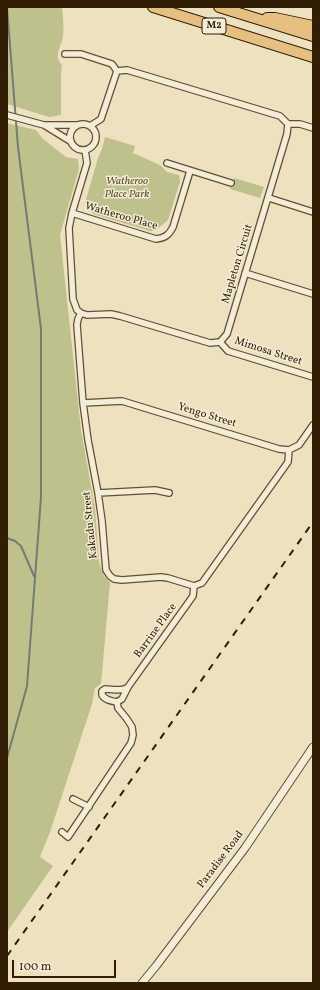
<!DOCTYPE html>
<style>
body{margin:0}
#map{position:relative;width:320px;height:990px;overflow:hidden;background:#ede1c0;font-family:Vollkorn,serif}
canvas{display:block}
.frame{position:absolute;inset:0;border:8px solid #311e05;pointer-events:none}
.scale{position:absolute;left:12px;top:960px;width:104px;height:18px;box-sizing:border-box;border:2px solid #311e05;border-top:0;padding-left:5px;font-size:12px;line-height:14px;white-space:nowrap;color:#311e05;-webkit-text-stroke:3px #f3ecd6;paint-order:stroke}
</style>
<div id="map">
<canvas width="320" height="990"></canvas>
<div class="frame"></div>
<div class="scale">100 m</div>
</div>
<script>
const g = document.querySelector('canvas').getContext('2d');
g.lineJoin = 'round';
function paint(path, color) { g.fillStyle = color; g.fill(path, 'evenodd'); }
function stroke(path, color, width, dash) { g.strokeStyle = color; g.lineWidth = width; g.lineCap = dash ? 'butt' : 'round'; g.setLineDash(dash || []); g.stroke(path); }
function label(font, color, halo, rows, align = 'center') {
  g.font = font + ' Vollkorn,serif'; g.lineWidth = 3; g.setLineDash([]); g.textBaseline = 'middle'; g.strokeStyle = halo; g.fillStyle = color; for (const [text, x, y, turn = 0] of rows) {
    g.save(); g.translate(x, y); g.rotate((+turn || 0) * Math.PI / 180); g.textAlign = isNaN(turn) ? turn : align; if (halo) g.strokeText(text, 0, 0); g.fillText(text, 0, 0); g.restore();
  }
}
paint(new Path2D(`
 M7,7H60L62,8C63,16 64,29 63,37C61,47 53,56 62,65L61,74V115L49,117L7,104Z
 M7,123L36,130L43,139L66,157L78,159L79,169L60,235L81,430L95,508L99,562L104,576L110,583L101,684L95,688L92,704L50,832L40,857L53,866L7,932Z
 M105,137L135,146L133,153L160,165L167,172L179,175L180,182L168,220L156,230L150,231L93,214L85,203L98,158L102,149Z
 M234,178L264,187L260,198L230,189Z`), '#bfc18d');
stroke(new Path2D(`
 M7,538L15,541L21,546L34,576
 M7,758L27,686L41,497V329L18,147L7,7`), '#727c74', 2);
const minor = new Path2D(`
 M65,54H81L112,64L117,71
 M7,115L44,125L70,141
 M70 137a13 13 0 1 1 26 0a13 13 0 1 1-26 0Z
 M288,124H300L313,128
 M44,125H77
 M85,150L87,163L72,213L69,228L73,299L77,310L81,313L87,315L111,314L120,316L210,343L220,342L227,334L287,134L288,124L280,116L127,70L117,71L101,119L90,126
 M167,163L231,183
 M269,198L313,212
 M72,213L156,239C165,238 169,235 173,227L190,171
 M245,273L313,294
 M81,313L78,319L77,325L83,403L88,440L98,493L102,521L106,570L110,576L114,579L122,580L161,577L168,578L194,586L202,583L288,462L289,450
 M220,342L228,351L313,377
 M83,403L122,401L279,449L289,450L299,445L313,425
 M98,493L155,490L169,493
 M128,687C122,692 113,689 105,689L102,691V695C105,700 111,701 117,702L122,699L128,687L193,596L194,586
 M73,799L89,807
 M62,832L68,837L131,743L133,735L132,727L127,719L118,708L117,702`);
const tertiary = new Path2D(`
 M142,983L156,966L245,848L313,747`);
const motorway = new Path2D(`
 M153,7L313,57
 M219,7L313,36
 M267,18H275L313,26`);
stroke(minor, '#604f34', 8);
stroke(tertiary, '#604f34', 9);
stroke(motorway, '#311e05', 12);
stroke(minor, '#f3ecd6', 5.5);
stroke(tertiary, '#f3ecd6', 7);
stroke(motorway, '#e6c080', 10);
stroke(new Path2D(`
 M7,956L313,522`), '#311e05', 2, [7, 7]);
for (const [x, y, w] of [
 [214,26,24]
]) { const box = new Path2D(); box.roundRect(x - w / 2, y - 8, w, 16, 3); g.fillStyle = '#f3ecd6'; g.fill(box); stroke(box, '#311e05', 1); }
label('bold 10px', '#311e05', null, [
 ["M2",214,26]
]);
label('italic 11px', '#5c4f2e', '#f3ecd6', [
 ["Watheroo",127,182],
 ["Place Park",127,195]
]);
label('11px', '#311e05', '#f3ecd6', [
 ["Watheroo Place",121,217,16],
 ["Mapleton Circuit",238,264,-73],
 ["Mimosa Street",268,352,18],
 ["Yengo Street",207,416,17],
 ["Kakadu Street",91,525,-96],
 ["Barrine Place",156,631,-54],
 ["Paradise Road",221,860,-53]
]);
</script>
